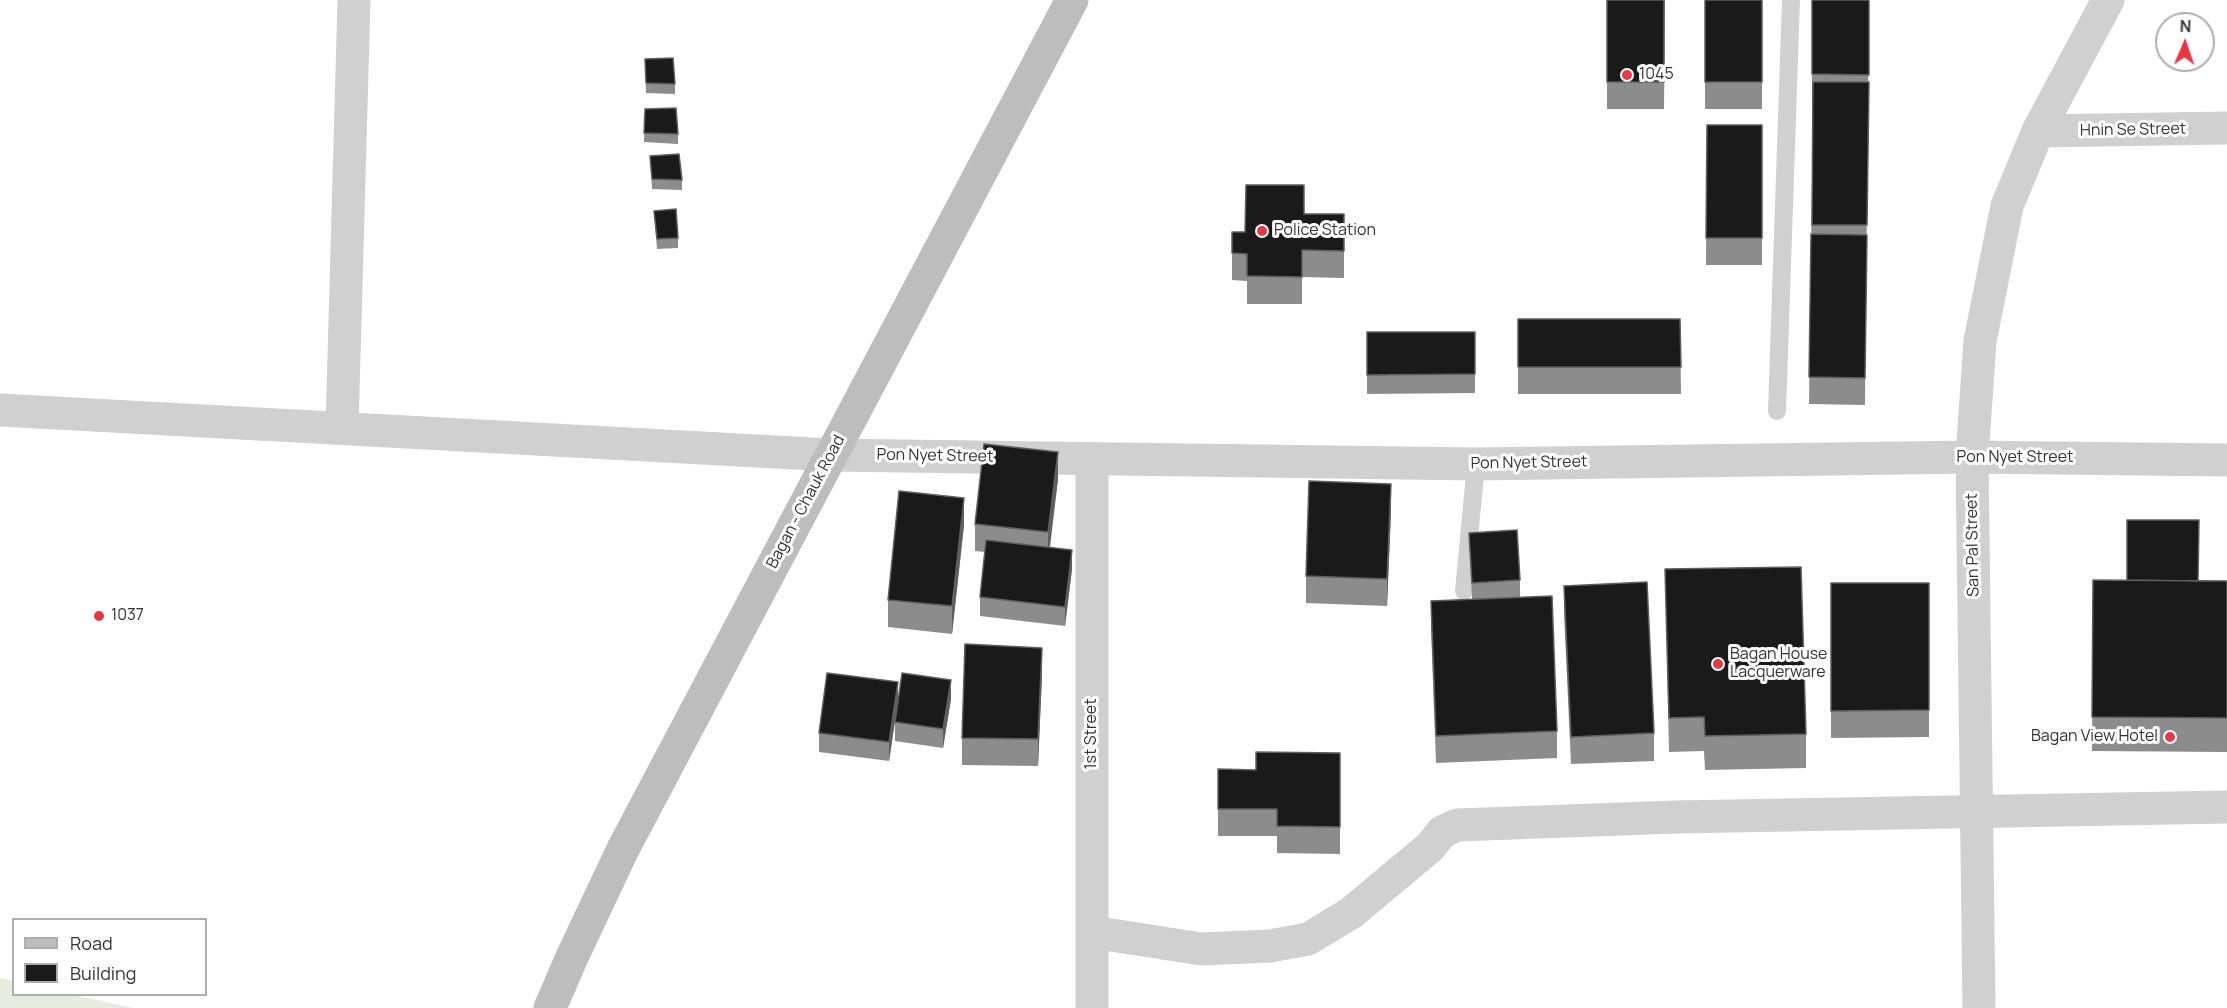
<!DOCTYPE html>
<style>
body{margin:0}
#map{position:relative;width:2227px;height:1008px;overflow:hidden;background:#fff;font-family:Manrope,sans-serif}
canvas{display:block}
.legend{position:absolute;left:12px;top:918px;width:195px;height:78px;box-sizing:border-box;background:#fff;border:2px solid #adadad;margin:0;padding:8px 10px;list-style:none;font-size:18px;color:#333}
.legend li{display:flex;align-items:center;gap:12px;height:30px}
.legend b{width:30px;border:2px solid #adadad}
.north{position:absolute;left:2155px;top:12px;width:60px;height:60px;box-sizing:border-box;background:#fff;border:2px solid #adadad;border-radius:50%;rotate:2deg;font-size:16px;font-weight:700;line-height:24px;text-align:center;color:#333}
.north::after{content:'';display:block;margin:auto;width:21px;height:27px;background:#e63946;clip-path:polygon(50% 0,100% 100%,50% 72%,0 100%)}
</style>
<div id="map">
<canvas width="2227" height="1008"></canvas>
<ul class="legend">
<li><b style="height:8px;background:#bdbdbd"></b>Road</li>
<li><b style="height:16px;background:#1a1a1a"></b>Building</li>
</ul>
<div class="north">N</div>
</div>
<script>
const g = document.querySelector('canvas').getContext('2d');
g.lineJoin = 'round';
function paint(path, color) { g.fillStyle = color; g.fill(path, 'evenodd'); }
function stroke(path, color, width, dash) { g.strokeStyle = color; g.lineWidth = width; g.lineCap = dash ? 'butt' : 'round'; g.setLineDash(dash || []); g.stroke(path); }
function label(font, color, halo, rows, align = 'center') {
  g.font = font + ' Manrope,sans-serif'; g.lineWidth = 6; g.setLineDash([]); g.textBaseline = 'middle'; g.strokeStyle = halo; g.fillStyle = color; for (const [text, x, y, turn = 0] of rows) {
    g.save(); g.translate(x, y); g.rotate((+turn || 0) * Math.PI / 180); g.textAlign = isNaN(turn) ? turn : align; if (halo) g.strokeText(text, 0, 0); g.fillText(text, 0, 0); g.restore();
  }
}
paint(new Path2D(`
 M0,978L13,981L14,994L74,995L133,1008H0Z`), '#e6ecdf');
stroke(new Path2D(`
 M1777,411L1791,0
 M1464,591L1476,464`), '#d0d0d0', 18);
stroke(new Path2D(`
 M2038,131L2227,128
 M0,410L831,455L1476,464L1972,457L2227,460
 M342,428L354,0
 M1092,459V1008
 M1092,932L1201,949L1270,946L1308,939L1351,913L1430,847L1442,832L1457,825L1676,817L2227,807
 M1979,1008L1972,457L1980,341L2007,206L2038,131L2108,0`), '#d0d0d0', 33);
stroke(new Path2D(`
 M550,1008L572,957L623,849L1072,0`), '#bdbdbd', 33);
paint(new Path2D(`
 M1607,0H1665L1664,109H1607Z
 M1705,0H1762V109H1705Z
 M1812,0H1869L1865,405L1809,404L1813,102H1812Z
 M645,59L675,84V94L646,93Z
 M645,109L678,134V144L644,142Z
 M1707,125H1762V265H1706Z
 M650,156L682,180V190L652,189Z
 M654,211L678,238V248L657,249Z
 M1304,214H1344V278L1302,277V304H1247V281L1232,280V253L1245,232Z
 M1518,319H1680L1681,394H1518Z
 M1367,332H1475V393L1367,394Z
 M1058,479L1050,548L1072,569L1065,626L980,616V597L985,552L975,551V524Z
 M1391,511L1387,606L1306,603V576Z
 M964,525L952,634L888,627V600Z
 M1469,533L1520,580V598L1557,731V758L1436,763L1431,628V601L1472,599Z
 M1665,569L1806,734V768L1705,770L1704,751L1669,752Z
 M2093,580L2227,581V752L2092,751Z
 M1831,583H1929V737L1831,738Z
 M1564,586L1654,733V761L1571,764L1564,613Z
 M1042,675L1038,766L962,765V738Z
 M951,699L943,748L895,741V722Z
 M898,701L889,761L819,752V733Z
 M1340,753V854L1277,853V836H1218V769L1256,770Z`), '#8c8c8c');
paint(new Path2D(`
 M1058,452V479L1048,559V532Z
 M1391,484V511L1387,606V579Z
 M964,498V525L952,634V606Z
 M1072,550V569L1065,626V607Z
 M1042,648V675L1038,766V739Z
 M951,680V699L943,748V729Z
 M898,682V701L889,761V742Z`), '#5f5f5f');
const building = new Path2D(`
 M1607,0H1664V82H1607Z
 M1705,0H1762V82H1705Z
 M1812,0H1869V75L1812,74Z
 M673,58L675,84L646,83L645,59Z
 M1813,82H1869L1867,225H1812Z
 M676,108L678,134L644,133L645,109Z
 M1707,125H1762V238H1706Z
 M679,154L682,180L652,179L650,156Z
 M1246,185H1304V214H1344V251L1302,250V277L1247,276V254L1232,253V232H1245Z
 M676,209L678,238L657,239L654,211Z
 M1811,234L1867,235L1865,378L1809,377Z
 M1518,319H1680L1681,367H1518Z
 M1367,332H1475V374L1367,375Z
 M984,444L1058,452L1048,532L975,524Z
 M1309,481L1391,484L1387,579L1306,576Z
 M899,491L964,498L952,606L888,600Z
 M2127,520H2199L2198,581L2127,580Z
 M1517,530L1520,580L1472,583L1469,533Z
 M986,540L1072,550L1065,607L980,597Z
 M1801,567L1806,734L1705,736L1704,717L1669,718L1665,569Z
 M2093,580L2227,581V718L2092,717Z
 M1647,582L1654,733L1571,737L1564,586Z
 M1831,583H1929V710L1831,711Z
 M1552,596L1557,731L1436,736L1431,601Z
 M965,644L1042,648L1038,739L962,738Z
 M827,673L898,682L889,742L819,733Z
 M902,673L951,680L943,729L895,722Z
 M1256,752L1340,753V827L1277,826V809H1218V769L1256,770Z`);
paint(building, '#1a1a1a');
stroke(building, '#5f5f5f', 1.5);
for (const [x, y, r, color] of [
 [1627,75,6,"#e63946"],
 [1262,231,6,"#e63946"],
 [99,616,6,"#e63946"],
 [1718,664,6,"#e63946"],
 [2170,737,6,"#e63946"]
]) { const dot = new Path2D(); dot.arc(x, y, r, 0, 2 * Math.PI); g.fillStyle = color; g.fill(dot); stroke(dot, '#fff', 2); }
label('16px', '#333', '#fff', [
 ["1045",1639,75],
 ["Police Station",1274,231],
 ["1037",111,616],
 ["Bagan House",1730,655],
 ["Lacquerware",1730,673],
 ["Bagan View Hotel",2158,737,"right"]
], 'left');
label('16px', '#333', '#fff', [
 ["Hnin Se Street",2133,130,-1],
 ["Pon Nyet Street",935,456,1],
 ["Pon Nyet Street",2015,458],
 ["Pon Nyet Street",1529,463,-1],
 ["Bagan - Chauk Road",806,502,-62],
 ["San Pal Street",1973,545,-91],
 ["1st Street",1092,734,-90]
]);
</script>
